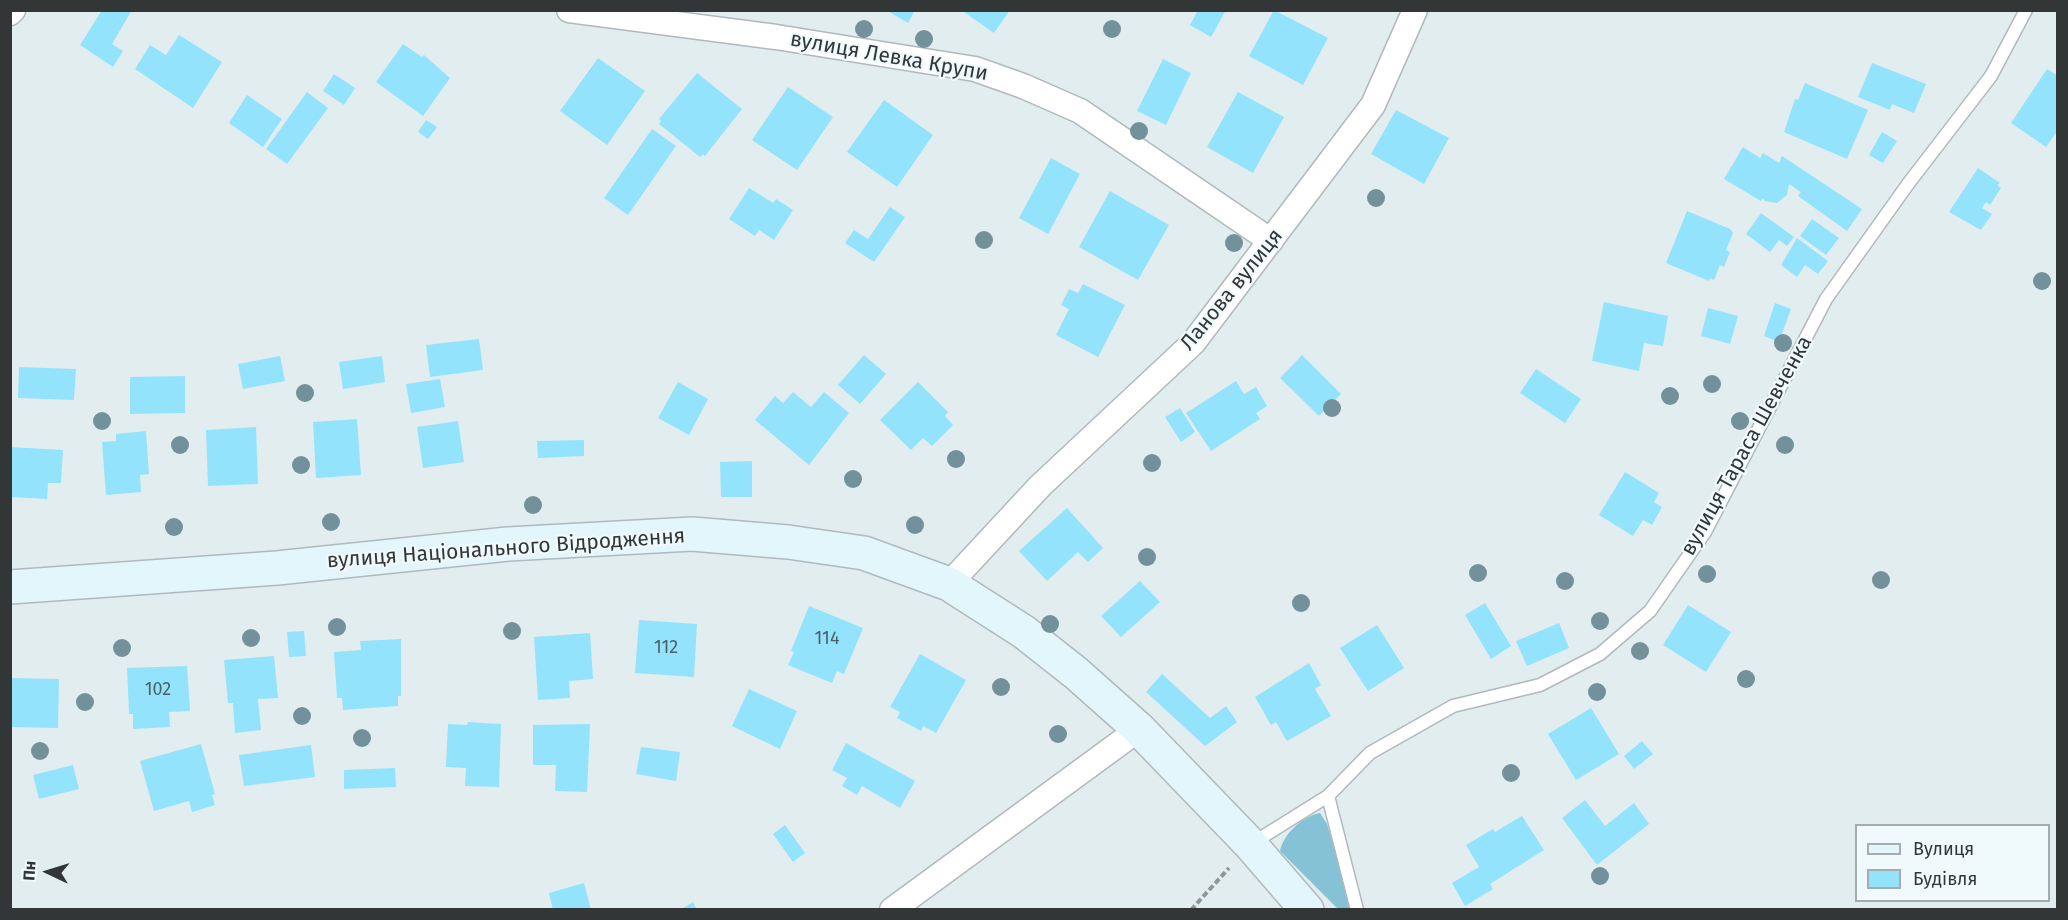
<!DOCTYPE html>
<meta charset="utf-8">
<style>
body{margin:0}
#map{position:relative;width:2068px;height:920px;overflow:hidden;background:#e2edf0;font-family:"Fira Sans",sans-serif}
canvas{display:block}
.frame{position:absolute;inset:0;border:12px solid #323637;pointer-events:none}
.legend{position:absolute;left:1855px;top:824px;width:195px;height:78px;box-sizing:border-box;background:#f0fafd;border:2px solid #a4acae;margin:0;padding:8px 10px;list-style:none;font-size:18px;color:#323637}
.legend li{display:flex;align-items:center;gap:12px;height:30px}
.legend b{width:30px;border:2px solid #a4acae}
.north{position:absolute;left:18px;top:842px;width:60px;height:60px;-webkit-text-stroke:4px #f0fafd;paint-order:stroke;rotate:274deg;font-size:16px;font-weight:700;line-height:24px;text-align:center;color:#323637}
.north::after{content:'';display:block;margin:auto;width:21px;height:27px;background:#323637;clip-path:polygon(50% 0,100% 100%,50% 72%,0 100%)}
</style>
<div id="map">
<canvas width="2068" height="920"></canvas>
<div class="frame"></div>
<ul class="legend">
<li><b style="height:8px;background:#e2f6fc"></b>Вулиця</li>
<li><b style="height:16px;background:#94e3fc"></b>Будівля</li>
</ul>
<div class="north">Пн</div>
</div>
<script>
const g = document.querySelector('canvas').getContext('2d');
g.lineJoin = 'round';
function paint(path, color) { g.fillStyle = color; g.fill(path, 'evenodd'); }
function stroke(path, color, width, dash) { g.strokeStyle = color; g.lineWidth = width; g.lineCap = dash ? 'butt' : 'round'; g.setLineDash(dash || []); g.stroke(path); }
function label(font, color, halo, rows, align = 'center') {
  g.font = font + ' "Fira Sans",sans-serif'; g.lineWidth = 4.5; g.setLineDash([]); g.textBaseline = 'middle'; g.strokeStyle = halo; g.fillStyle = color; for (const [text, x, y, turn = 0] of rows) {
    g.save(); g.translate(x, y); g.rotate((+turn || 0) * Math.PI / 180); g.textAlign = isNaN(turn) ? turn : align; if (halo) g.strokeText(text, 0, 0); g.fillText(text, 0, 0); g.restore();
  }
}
paint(new Path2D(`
 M1320,813L1327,824L1353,909H1338L1280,851C1283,834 1303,816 1320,813Z`), '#85c2d6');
paint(new Path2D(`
 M102,10H132L112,44L123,51L113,67L80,45Z
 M886,10H915L908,23Z
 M961,10H1010L994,33Z
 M1198,10H1226L1211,37L1190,25Z
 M1274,10L1328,38L1303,85L1249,56Z
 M179,35L222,62L193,108L135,69L150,45L166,55Z
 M403,44L422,57L424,55L450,78L423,116L376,82Z
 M598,58L645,91L607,145L560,111Z
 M1163,59L1191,73L1166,125L1137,111Z
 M1872,63L1926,84L1914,113L1892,104L1890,110L1858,97Z
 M2047,69L2058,76V130L2046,147L2011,123Z
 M697,73L742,109L705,156L703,154L700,157L659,124L661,121L659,119Z
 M334,74L355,88L344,105L323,91Z
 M1805,83L1868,110L1847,159L1784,132L1795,99L1798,100Z
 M788,87L833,117L797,170L752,140Z
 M307,92L328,108L287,164L266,149Z
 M1238,92L1284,117L1253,173L1207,147Z
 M247,95L282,119L263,147L229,123Z
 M884,100L933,135L897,187L847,152Z
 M1396,110L1449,138L1424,184L1371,154Z
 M426,120L437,127L428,139L418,132Z
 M652,129L676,146L628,215L604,198Z
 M1882,132L1897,141L1883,163L1869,155Z
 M1743,147L1760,158L1763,153L1779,163L1782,156L1862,209L1847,231L1798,196L1801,192L1789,184L1787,195L1777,203L1765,201L1763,198L1761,201L1724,179Z
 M1051,158L1080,174L1048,234L1019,218Z
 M1978,168L2000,183L1997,185L2001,188L1990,205L1986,202L1982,208L1992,214L1981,230L1949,212Z
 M749,188L773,203L776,199L793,210L774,240L759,230L755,236L729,219Z
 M1110,191L1169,225L1138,280L1079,247Z
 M890,207L905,217L874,262L845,243L854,230L868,239Z
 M1687,211L1730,229L1733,233L1726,250L1730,252L1724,267L1720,265L1714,280L1710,278L1709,281L1666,263Z
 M1761,213L1794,237L1787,246L1779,240L1770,252L1746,234Z
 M1812,219L1839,238L1826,255L1800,236Z
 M1797,238L1828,261L1818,274L1805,265L1797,277L1781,265Z
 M1083,284L1125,305L1098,357L1056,335L1069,309L1061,305L1069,289L1078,293Z
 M1604,302L1668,316L1663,346L1644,343L1639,371L1592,361Z
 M1775,303L1791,309L1779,342L1764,336Z
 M1708,308L1738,316L1730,344L1701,336Z
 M479,339L483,370L430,377L426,345Z
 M864,355L886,374L860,404L838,385Z
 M1302,355L1341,394L1319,416L1280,378Z
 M280,356L285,381L243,389L238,364Z
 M382,356L385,382L343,389L339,362Z
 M19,367L76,369L74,400L18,398Z
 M1536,369L1581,399L1565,423L1520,393Z
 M185,376V413L130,414V377Z
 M440,379L445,407L411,413L406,384Z
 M1236,381L1244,394L1256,387L1267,406L1256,413L1260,419L1211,451L1186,413Z
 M678,382L708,399L689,435L658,418Z
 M918,382L948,412L945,416L953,425L932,446L923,438L911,450L880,420Z
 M793,392L811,407L824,392L849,413L809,465L755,420L775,396L783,403Z
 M1180,408L1195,432L1181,442L1165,417Z
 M357,419L361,475L316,478L313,422Z
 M458,421L464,462L423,468L417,427Z
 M256,427L258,484L208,486L206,430Z
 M146,431L149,474L140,475L141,492L106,495L102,442L116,441V434Z
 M584,440V456L538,458L537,441Z
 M10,447L63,450L61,483H48L47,499L10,497Z
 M752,461V497H721L720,462Z
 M1625,472L1659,493L1654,502L1662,507L1652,525L1643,520L1633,536L1599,515Z
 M1067,508L1103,548L1088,562L1078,552L1047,581L1019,551Z
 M1140,581L1160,602L1121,637L1101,616Z
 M1485,603L1511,646L1491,659L1465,615Z
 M1688,605L1731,632L1706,672L1663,645Z
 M809,606L863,628L844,674L837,671L832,683L788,665L794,652L791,651Z
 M639,620L697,624L694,677L635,673Z
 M1559,623L1569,648L1527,666L1516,641Z
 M1377,625L1404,668L1368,691L1340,648Z
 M304,631L306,656L289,657L287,632Z
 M590,633L593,679L569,681L570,698L538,700L534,637Z
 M401,639V696H398V706L343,710L342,698H337L334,652L361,650L360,641Z
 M920,654L966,680L936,733L923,726L921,731L897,718L900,712L890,707Z
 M274,656L278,698L258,699L261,730L235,733L233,703H228L224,660Z
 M1309,663L1321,685L1315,689L1331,716L1287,741L1276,722L1271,725L1255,697Z
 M187,666L190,711L169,712L170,727L133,729V714H129L127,668Z
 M1162,674L1210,718L1226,706L1237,722L1205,746L1146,692Z
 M10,678L59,679L58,728L10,727Z
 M749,689L797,711L780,749L732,726Z
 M1591,708L1619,754L1576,780L1548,734Z
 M468,722L501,724L499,787L465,786L466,768L446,767L448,724L467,725Z
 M590,724L587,792L555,791L556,765H533V725Z
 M1642,741L1653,754L1634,769L1624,756Z
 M846,743L915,781L900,808L862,786L857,795L842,786L847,778L832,770Z
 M201,744L215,794L212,795L215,805L192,812L189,801L154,811L140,761Z
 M311,745L315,777L244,786L239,755Z
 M641,747L680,752L676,781L636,774Z
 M73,765L79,789L39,799L33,775Z
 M395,768L396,787L344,789V770Z
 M1585,800L1605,826L1634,803L1649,824L1597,865L1562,818Z
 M1522,816L1544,850L1490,884L1493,889L1465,906L1452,883L1479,867L1466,845L1493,829L1495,832Z
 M785,825L805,853L793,862L773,834Z
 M584,883L591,910H553L549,893Z
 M693,902L697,910H680Z`), '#94e3fc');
const lane = new Path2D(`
 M1328,796L1357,910
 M1251,844L1328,796L1370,753L1453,706L1540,685L1600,654L1650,611L1705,532L1826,299L1908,184L1991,76L2026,10`);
const street = new Path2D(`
 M569,10L776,37L975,69L1023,86L1080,111L1271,241
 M10,13L13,10
 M949,584L1040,486L1193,343L1373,105L1415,10
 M892,910L1139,729`);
const secondary = new Path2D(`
 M10,587L277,568L508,544L692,534L788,542L864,553L949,584L1024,632L1076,673L1139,729L1250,844L1307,910`);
stroke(lane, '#b0b9bd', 15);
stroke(street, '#b0b9bd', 27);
stroke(secondary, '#b0b9bd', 36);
stroke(new Path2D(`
 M1191,910L1229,868`), '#909799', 4, [6, 3]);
stroke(lane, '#fff', 12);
stroke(street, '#fff', 24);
stroke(secondary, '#e2f6fc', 33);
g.fillStyle = '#73919a';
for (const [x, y] of [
 [864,29],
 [1112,29],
 [924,39],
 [1139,131],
 [1376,198],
 [984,240],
 [1234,243],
 [2042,281],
 [1783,343],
 [1712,384],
 [305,393],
 [1670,396],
 [1332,408],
 [102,421],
 [1740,421],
 [180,445],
 [1785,445],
 [956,459],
 [1152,463],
 [301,465],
 [853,479],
 [533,505],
 [331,522],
 [915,525],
 [174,527],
 [1147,557],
 [1478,573],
 [1707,574],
 [1881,580],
 [1565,581],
 [1301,603],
 [1600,621],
 [1050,624],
 [337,627],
 [512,631],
 [251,638],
 [122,648],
 [1640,651],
 [1746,679],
 [1001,687],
 [1597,692],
 [85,702],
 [302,716],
 [1058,734],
 [362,738],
 [40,751],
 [1511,773],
 [1600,876]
]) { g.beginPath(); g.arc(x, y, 9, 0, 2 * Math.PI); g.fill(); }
label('18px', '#4a6168', null, [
 ["114",827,639],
 ["112",666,648],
 ["102",158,690]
]);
label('21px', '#323637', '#f0fafd', [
 ["вулиця Левка Крупи",889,57,10],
 ["Ланова вулиця",1232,290,-51],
 ["вулиця Тараса Шевченка",1747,446,-61],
 ["вулиця Національного Відродження",506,549,-4]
]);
</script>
